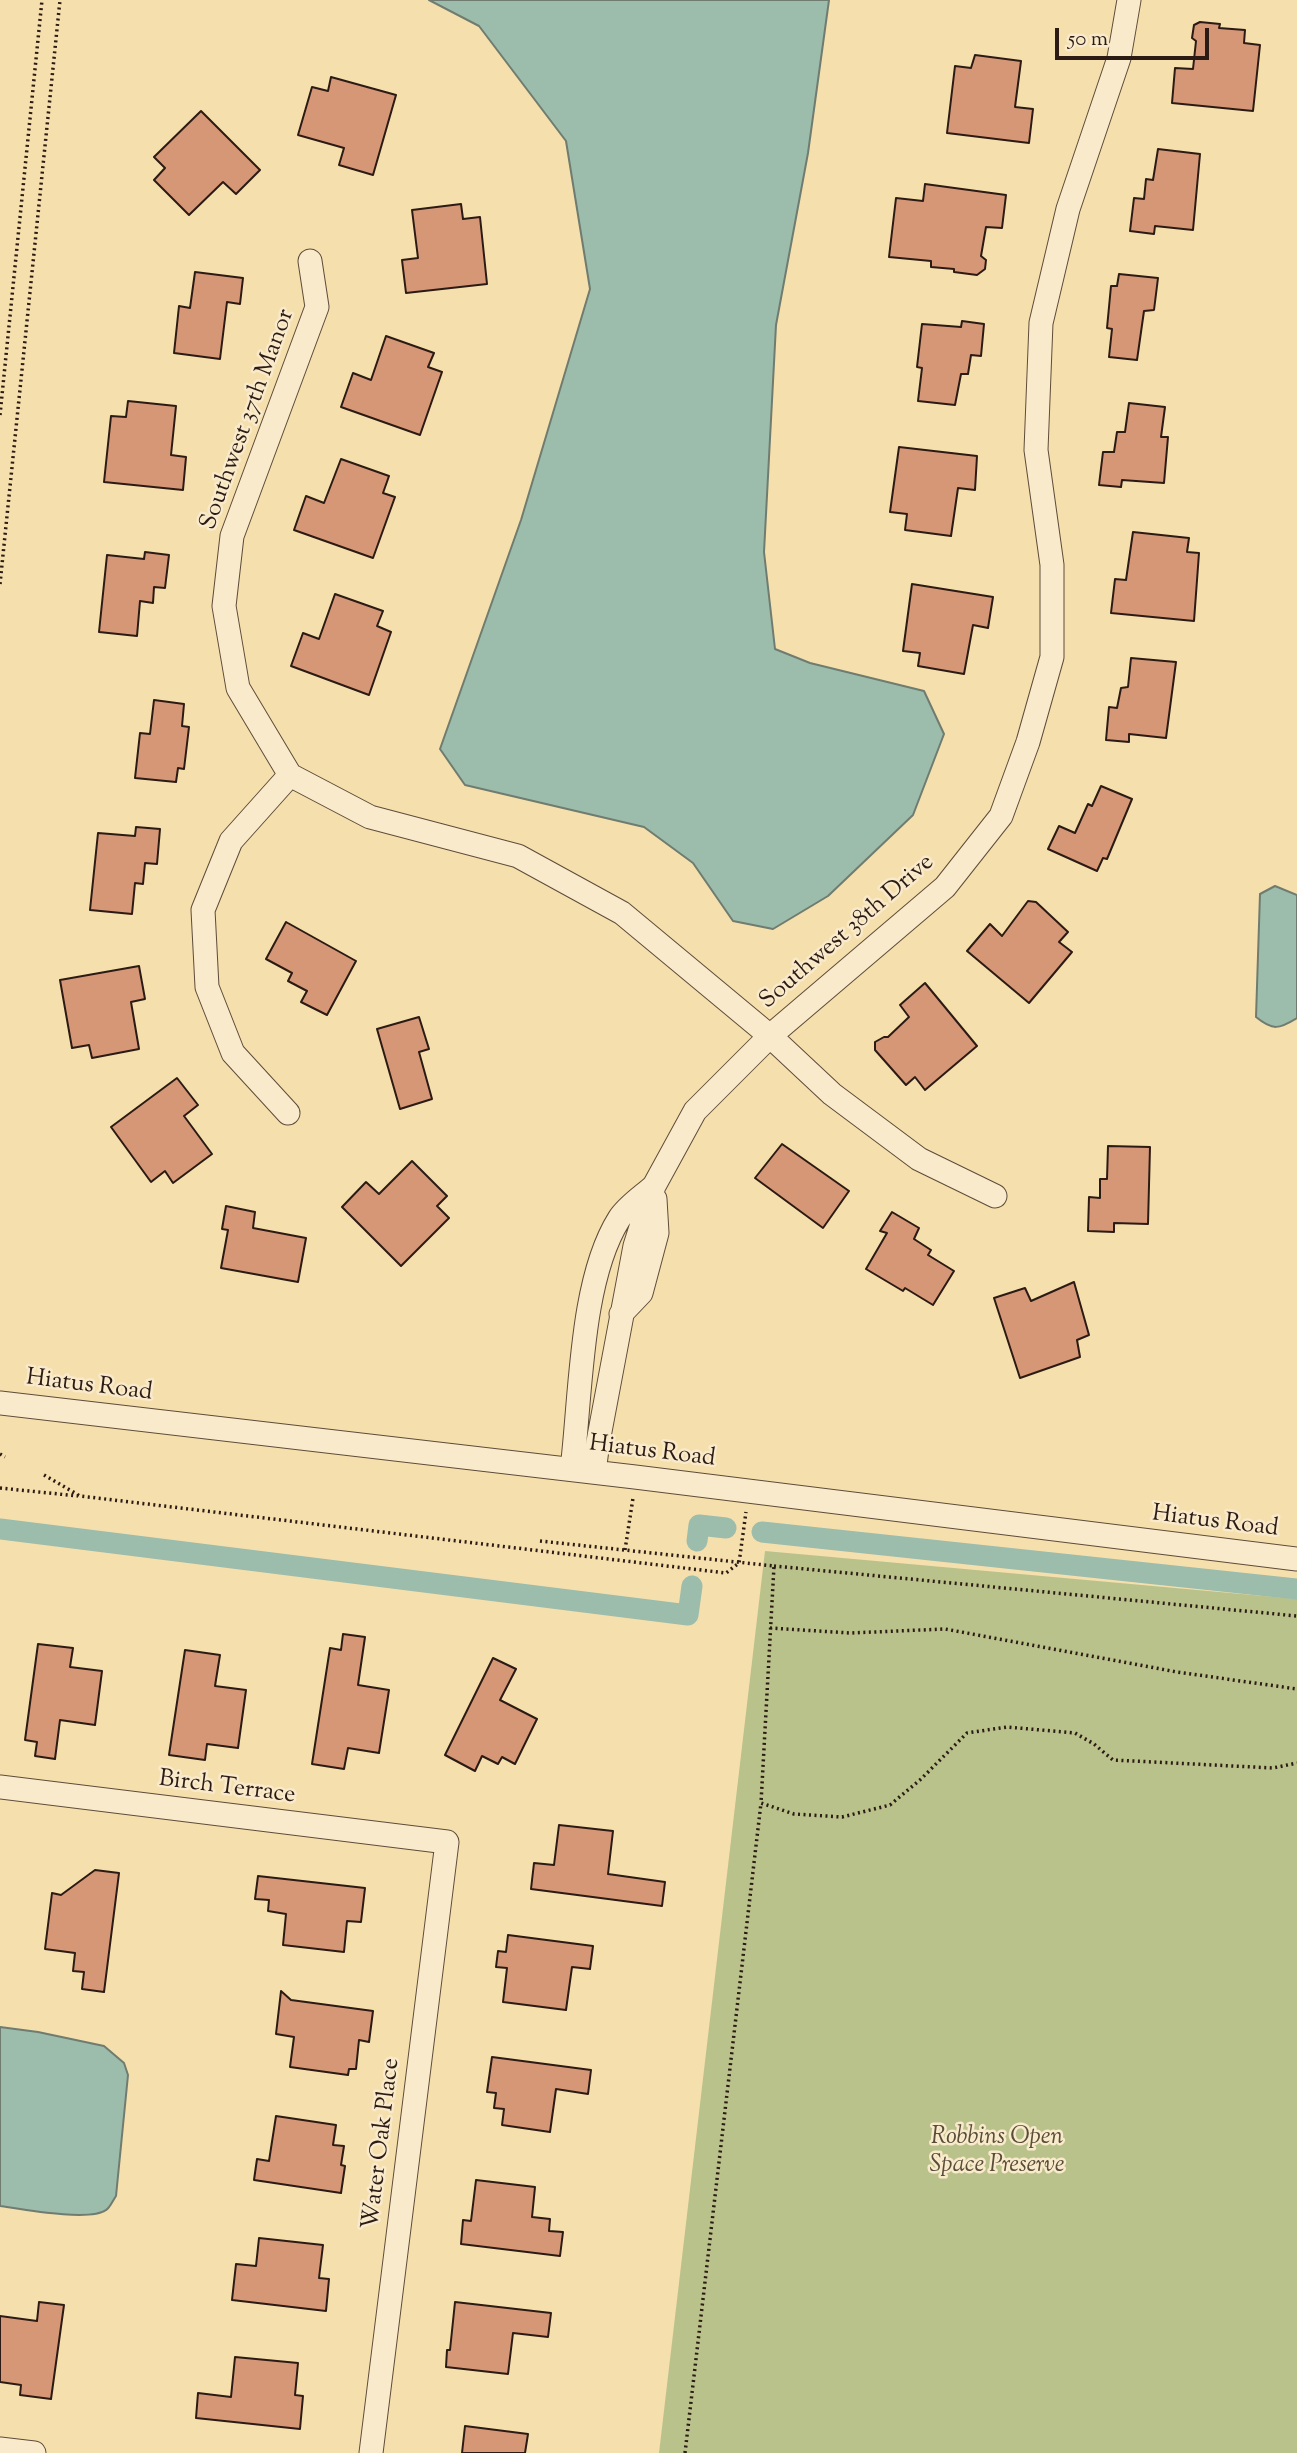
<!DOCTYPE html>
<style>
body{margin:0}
#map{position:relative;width:1297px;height:2453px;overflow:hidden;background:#f5dfad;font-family:"Sorts Mill Goudy",serif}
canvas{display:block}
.scale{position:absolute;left:1055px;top:28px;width:154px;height:32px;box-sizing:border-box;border:4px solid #2c1b14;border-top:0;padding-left:9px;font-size:21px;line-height:24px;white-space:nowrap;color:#2c1b14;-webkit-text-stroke:5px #f8eaca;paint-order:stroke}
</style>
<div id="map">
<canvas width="1297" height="2453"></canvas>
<div class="scale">50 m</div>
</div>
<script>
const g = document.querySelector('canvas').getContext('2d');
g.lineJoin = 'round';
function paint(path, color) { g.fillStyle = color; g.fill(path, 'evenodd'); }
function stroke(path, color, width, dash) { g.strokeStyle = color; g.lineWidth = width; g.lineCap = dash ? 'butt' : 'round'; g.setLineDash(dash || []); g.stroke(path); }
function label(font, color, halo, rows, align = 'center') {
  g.font = font + ' "Sorts Mill Goudy",serif'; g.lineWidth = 5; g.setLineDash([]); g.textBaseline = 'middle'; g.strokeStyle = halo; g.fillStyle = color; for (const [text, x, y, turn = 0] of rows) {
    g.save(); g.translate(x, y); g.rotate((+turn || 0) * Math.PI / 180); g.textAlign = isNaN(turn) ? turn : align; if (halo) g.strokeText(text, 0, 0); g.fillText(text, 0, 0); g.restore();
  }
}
paint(new Path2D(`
 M765,1551L1297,1599V2453H659Z`), '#bac28b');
const water = new Path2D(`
 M429,0H829L808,153L776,325L764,552L775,649L810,663L924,691L944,734L913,815L828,896L773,929L733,921L693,863L644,827L465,785L440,749L521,520L590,289L566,141L479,26Z
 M1275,886L1297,895V1018C1279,1029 1273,1031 1256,1017L1260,894Z
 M0,2027L38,2032L104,2046L124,2063L128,2075L116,2196C113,2200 110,2208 106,2210C90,2222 21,2209 0,2206Z`);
paint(water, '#9cbcac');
stroke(water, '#6f7c6f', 2);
stroke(new Path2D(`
 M0,1529L688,1615L692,1586
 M762,1532L1297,1589
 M697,1541L699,1525L726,1528`), '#9cbcac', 21);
const building = new Path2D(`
 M1200,22L1220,24L1219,28L1245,30L1244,43L1260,45L1253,111L1172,103L1175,68L1193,69L1196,41L1192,38L1194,25Z
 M975,55L1021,61L1015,107L1033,109L1029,143L947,133L955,66L971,68Z
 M331,77L396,95L373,175L339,165L344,148L298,135L312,87L328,91Z
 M201,111L260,170L236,194L223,182L189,215L154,180L165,168L154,157Z
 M1158,149L1200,154L1193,230L1155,226L1154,234L1130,231L1134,198L1144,199L1146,179L1153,180Z
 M925,184L1006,195L1002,228L986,227L981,256L986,260L985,269L977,275L954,272V269L931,267V261L889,257L896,198L923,201Z
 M461,204L463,219L480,217L487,284L406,293L402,260L418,258L412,210Z
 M195,272L243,278L240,304L227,302L220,359L174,353L179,306L190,308Z
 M1119,274L1158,278L1154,310L1144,311L1137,360L1109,357L1112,329L1107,328L1111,286H1117Z
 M962,321L984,324L981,356L971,355L968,374H961L955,405L918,401L922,368L917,367L922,324L961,327Z
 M386,336L434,353L428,367L442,372L420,435L341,407L353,373L371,380Z
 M128,401L176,406L171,455L186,457L183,490L104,482L111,416L126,417Z
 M1129,403L1165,407L1161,437H1168L1164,483L1122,480L1121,487L1099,485L1103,452H1114L1117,432H1125Z
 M899,447L977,456L975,490L958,488L951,536L905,530L907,514L890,512Z
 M341,459L389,476L383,493L395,497L373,558L294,530L306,496L324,503Z
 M1133,532L1189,538L1187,552L1199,553L1194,621L1111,613L1115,579L1126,580Z
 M145,552L169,555L165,588L154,587L153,603L140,601L137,636L99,632L107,555L144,559Z
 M912,584L993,597L988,628L973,625L964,674L918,666L920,653L903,651Z
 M335,594L383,611L377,626L391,632L369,695L291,666L303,633L319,639Z
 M1131,658L1176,662L1166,738L1129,734V742L1106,740L1109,707L1117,708L1121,688L1128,687Z
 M154,700L184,704L182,726L189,727L184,769L178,768L176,782L135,778L140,733L150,734Z
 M1101,786L1132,799L1107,859L1103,858L1097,871L1048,849L1059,826L1075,833L1088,804L1092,806Z
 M136,827L160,829L157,864L145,863L143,884L135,883L132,914L90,910L98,833L135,836Z
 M1028,901L1036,902L1068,932L1059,942L1072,952L1029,1003L967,951L990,924L1002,936Z
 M286,922L356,961L327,1015L301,1002L307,991L288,981L292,973L266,959Z
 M139,966L145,999L131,1002L139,1049L92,1058L89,1045L72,1048L60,980Z
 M925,983L977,1046L925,1090L915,1077L906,1085L875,1050V1042L884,1037H888L909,1017L900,1005Z
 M419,1017L429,1049L419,1052L432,1099L400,1109L377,1029Z
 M177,1078L198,1105L184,1116L212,1154L173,1183L165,1171L151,1182L111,1127Z
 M782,1144L849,1191L823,1228L755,1178Z
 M1108,1146L1150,1147L1148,1224L1114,1223V1232L1088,1231L1089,1197L1100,1198V1179H1107Z
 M412,1161L447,1196L437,1206L449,1218L401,1266L342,1207L366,1182L379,1194Z
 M226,1206L255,1212L253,1228L306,1238L298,1282L221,1268L228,1230L222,1229Z
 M892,1212L919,1228L914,1239L931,1250L928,1255L954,1271L933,1305L905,1288L903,1291L866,1269L887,1233L880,1231Z
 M1074,1282L1089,1335L1077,1340L1080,1357L1020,1378L994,1298L1025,1288L1031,1301Z
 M343,1634L365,1637L358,1685L389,1690L379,1753L348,1748L344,1769L312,1764L330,1648L341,1650Z
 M38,1644L73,1648L70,1667L102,1671L95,1725L60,1720L55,1759L35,1756L37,1742L25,1740Z
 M185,1650L220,1655L215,1686L246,1690L238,1748L207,1744L205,1760L169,1755Z
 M493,1658L516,1669L500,1700L537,1719L515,1764L502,1757L498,1764L482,1756L475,1771L445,1755Z
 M559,1825L613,1831L608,1874L665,1882L662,1906L531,1889L534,1863L554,1865Z
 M95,1870L119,1873L104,1992L82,1989L84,1972L73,1971L75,1953L45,1949L52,1893L61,1895Z
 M258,1876L365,1888L361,1922L347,1921L344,1952L283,1945L286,1914L268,1911L269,1900L255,1899Z
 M508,1935L593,1946L590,1969L572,1967L566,2010L503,2002L507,1968L496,1967L498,1951L506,1952Z
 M281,1991L291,2000L373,2011L369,2042L359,2040L356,2069H349L348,2075L290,2067L294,2037L276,2034Z
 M492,2057L591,2070L588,2094L556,2089L550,2132L502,2125L504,2109L494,2108L496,2093L487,2092Z
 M276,2116L336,2125L333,2145L344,2146L341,2165L345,2166L341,2193L254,2180L257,2159L269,2161Z
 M476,2180L535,2187L532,2217L550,2219L549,2231L563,2232L560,2256L461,2244L463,2220L471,2221Z
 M259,2238L323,2245L319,2278L329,2279L326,2311L232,2300L236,2264L256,2266Z
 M39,2302L64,2305L51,2399L20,2395L21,2385L0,2382V2316L37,2321Z
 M455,2302L551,2313L548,2337L513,2333L508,2374L446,2367L447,2350H450Z
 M235,2357L298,2363L295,2395L303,2396L300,2429L196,2418L198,2393L231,2397Z
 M465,2426L528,2434L525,2453H462Z`);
paint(building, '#d69777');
stroke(building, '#2c1b14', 2);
const minor = new Path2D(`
 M290,775L370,817L518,856L622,913L770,1036L832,1094L919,1159L995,1196
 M290,775L238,688L224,606L232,536L317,307L310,261
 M288,1113L233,1053L207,987L203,910L231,841L290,775
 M621,1314L641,1293L657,1233L655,1199
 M0,1403L635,1477L1297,1559
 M572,1469C581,1396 580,1281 619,1219C627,1206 643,1196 654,1186
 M594,1472L598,1442L635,1246L654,1186L695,1111L770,1036L945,887L1001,816L1028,742L1052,657V565L1036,450L1041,323L1068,209L1119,58L1129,0
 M0,1787L447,1842L371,2453
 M0,2449L34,2453`);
stroke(minor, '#5e4c3a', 25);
stroke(new Path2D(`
 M0,415L42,0
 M0,584L60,0
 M0,1454L5,1457
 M44,1475L80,1496L726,1573L739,1563L746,1512
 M0,1488L78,1496
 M540,1541L774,1566L761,1803L794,1814L842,1817L890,1805L921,1779L967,1733L1007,1727L1075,1733L1094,1744L1113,1760L1273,1768L1297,1763
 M625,1550L633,1498
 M774,1566L1297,1616
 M770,1628L850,1633L945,1629L1177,1672L1297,1689
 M685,2453L761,1803`), '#2c1b14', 3.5, [2, 3.5]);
stroke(minor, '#f8eaca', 23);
label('24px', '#2c1b14', '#f8eaca', [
 ["Southwest 37th Manor",249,420,-70],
 ["Southwest 38th Drive",848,933,-41],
 ["Hiatus Road",89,1387,7],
 ["Hiatus Road",652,1453,7],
 ["Hiatus Road",1215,1523,7],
 ["Birch Terrace",227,1789,7],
 ["Water Oak Place",383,2144,-83]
]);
label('italic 24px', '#574d38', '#f8eaca', [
 ["Robbins Open",997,2139],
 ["Space Preserve",997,2167]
]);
</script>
